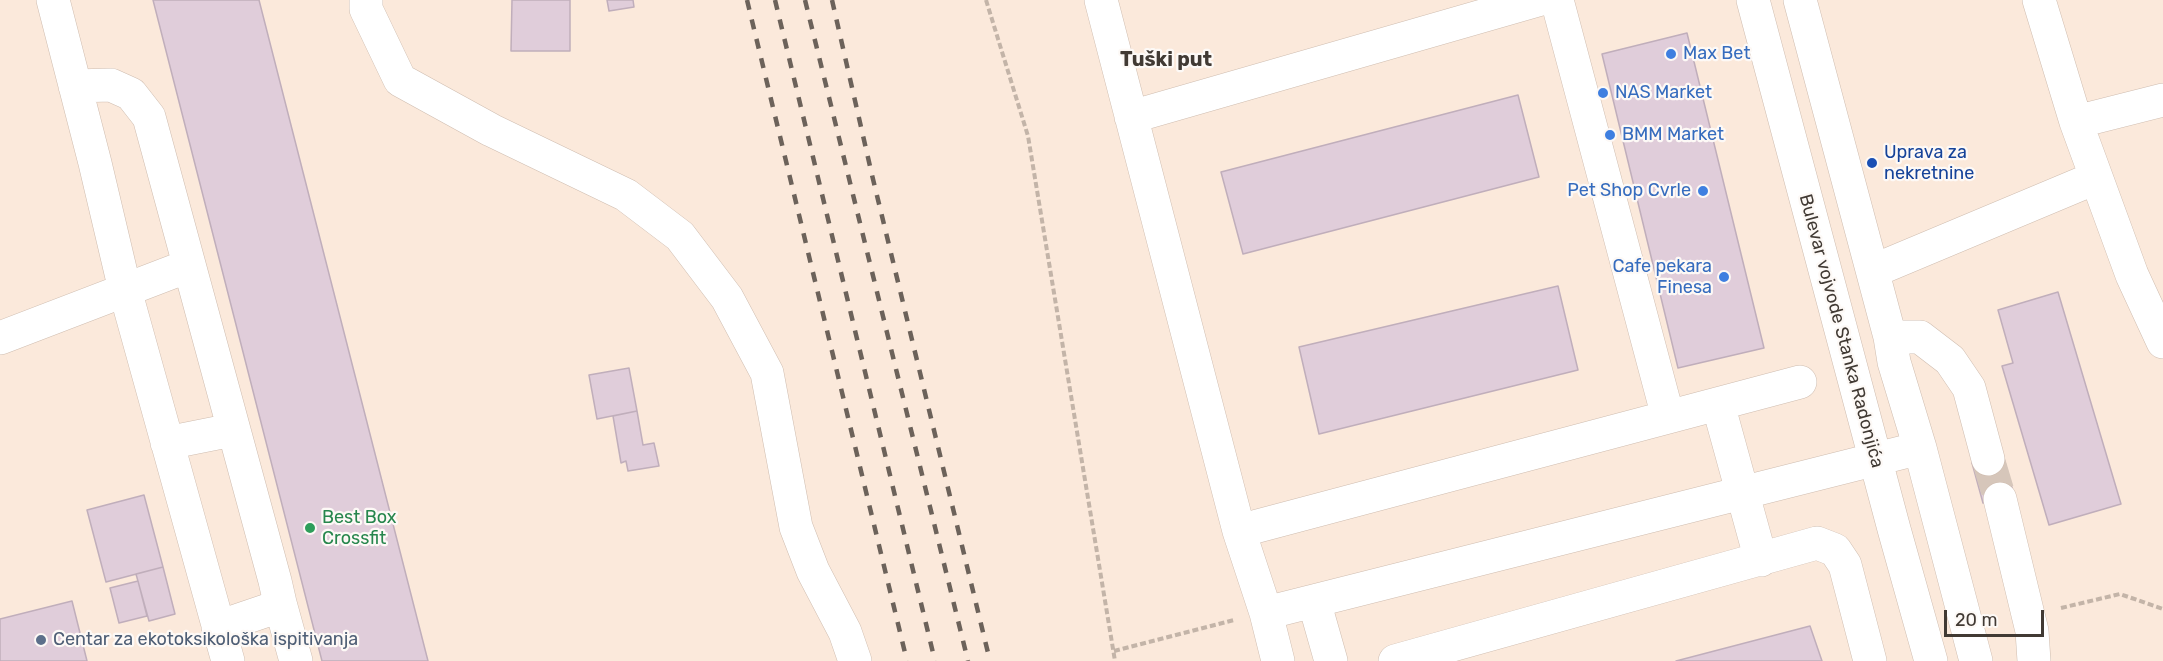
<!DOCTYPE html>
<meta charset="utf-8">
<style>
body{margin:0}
#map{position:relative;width:2163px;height:661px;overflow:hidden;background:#fbe9db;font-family:Rubik,sans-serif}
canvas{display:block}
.scale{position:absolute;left:1944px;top:610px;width:100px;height:27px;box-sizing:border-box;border:3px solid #413a34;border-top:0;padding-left:8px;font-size:18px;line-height:21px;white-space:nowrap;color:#413a34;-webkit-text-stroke:4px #fdf9f6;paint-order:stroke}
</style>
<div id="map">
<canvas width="2163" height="661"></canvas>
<div class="scale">20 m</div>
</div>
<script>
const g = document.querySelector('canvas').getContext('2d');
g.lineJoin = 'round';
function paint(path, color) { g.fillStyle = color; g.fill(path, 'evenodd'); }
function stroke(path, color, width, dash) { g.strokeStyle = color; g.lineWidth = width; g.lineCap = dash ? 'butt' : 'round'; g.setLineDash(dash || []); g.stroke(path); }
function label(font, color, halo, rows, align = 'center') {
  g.font = font + ' Rubik,sans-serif'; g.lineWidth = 4.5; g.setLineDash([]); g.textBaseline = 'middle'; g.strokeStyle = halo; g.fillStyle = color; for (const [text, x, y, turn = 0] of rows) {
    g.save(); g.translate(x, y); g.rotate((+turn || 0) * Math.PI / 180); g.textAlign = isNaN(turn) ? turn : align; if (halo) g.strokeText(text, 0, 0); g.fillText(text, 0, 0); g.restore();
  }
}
const building = new Path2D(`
 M153,0H259L428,661H322Z
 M512,0H570V51H511Z
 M607,0H633L634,7L609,11Z
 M1687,33L1764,348L1678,368L1602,54Z
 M1518,95L1539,177L1243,254L1221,172Z
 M1558,286L1578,370L1319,434L1299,347Z
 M2058,292L2121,504L2049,525L2002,366L2013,363L1998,310Z
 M629,368L637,411L597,419L589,375Z
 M637,411L643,445L654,443L659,466L628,471L626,461L621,463L613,416Z
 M2003,455L2014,495L1983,503L1972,463Z
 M144,495L163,567L106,582L87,510Z
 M163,567L175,614L149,621L136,574Z
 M138,581L147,616L119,623L110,588Z
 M72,601L87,661H0V619Z
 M1810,626L1822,661H1676Z`);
paint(building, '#e0cdda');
stroke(building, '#c0aebb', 1.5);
stroke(new Path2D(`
 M1988,459L2000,499`), '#d6c6ba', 33, [33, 16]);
const minor = new Path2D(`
 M53,0L95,163L125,290L228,661
 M366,0V9L400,80L491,130L626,195L680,236L727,298L767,373L796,527L813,571L845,632L855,661
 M1101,0L1239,531L1266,613L1920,448
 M1557,0L1668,417
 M1753,0L1894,529L1931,661
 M1800,0L1890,337L1894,362L1920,448L1976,661
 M2039,0L2076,122L2163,100
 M75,86L111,85L131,94L149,117L275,581L280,603L268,610L218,627
 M1131,117L1538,0
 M2076,122L2132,275L2163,342
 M1873,271L2095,178
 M1890,337H1920L1950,360L1969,388L1988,459
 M0,338L188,266
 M1718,404L1761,560
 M167,443L232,430
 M2000,499L2032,631L2034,661
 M1239,531L1800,382
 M1314,601L1331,661
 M280,603L296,661
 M1266,613L1278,661
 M1395,661L1817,543L1835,550L1845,565L1870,661`);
stroke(minor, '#cfbdb0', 34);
stroke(new Path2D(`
 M986,0L1028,136L1115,661
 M2061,608L2120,594L2163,609
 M1114,651L1234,620`), '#c3b4a8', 4, [6, 3]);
stroke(minor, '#fff', 33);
stroke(new Path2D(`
 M747,0L907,661
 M775,0L935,661
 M805,0L968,661
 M832,0L872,175L990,661`), '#6c625a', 4.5, [10, 10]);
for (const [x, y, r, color] of [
 [1671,54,6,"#3f7fe0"],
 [1603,93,6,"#3f7fe0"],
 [1610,135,6,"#3f7fe0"],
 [1872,163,6,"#1a4fb4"],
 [1703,191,6,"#3f7fe0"],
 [1724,277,6,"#3f7fe0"],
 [310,528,6,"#2e9e5b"],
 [41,640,6,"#5c6f8a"]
]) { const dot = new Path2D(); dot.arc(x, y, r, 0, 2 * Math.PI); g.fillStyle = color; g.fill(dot); stroke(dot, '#fdf9f6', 2); }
label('18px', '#366cbe', '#fdf9f6', [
 ["Max Bet",1683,54],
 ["NAS Market",1615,93],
 ["BMM Market",1622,135],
 ["Pet Shop Cvrle",1691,191,"right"],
 ["Cafe pekara",1712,267,"right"],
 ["Finesa",1712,288,"right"]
], 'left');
label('18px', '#164399', '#fdf9f6', [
 ["Uprava za",1884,153],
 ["nekretnine",1884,174]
], 'left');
label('18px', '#413a34', '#fdf9f6', [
 ["Bulevar vojvode Stanka Radonjića",1841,331,75]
]);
label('18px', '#27864d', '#fdf9f6', [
 ["Best Box",322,518],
 ["Crossfit",322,539]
], 'left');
label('18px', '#4e5e75', '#fdf9f6', [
 ["Centar za ekotoksikološka ispitivanja",53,640]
], 'left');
label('bold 20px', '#413a34', '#fdf9f6', [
 ["Tuški put",1166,60]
]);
</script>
